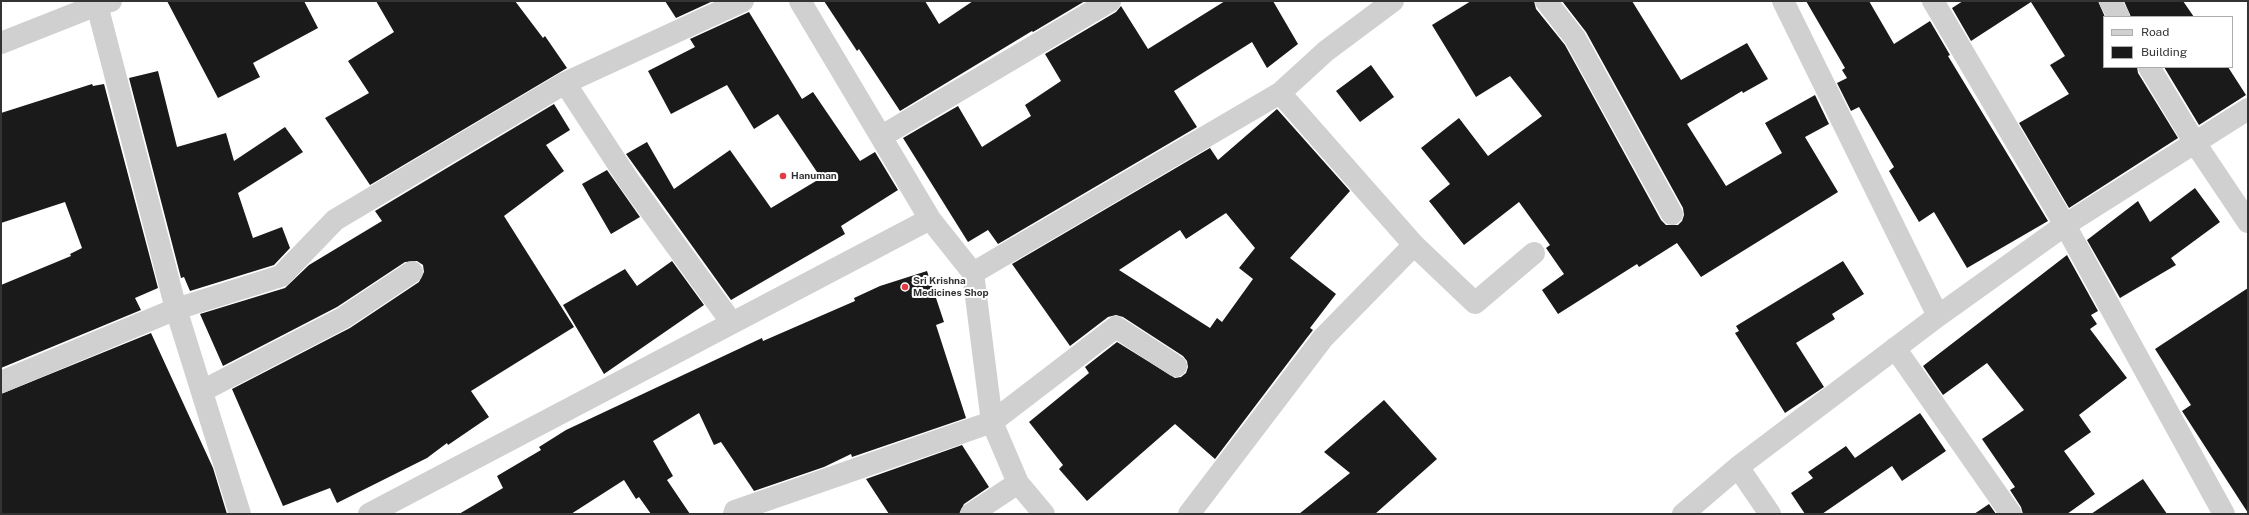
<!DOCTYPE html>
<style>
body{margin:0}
#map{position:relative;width:2249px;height:515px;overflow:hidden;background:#fff;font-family:"Public Sans",sans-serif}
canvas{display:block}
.frame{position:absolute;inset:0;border:2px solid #333;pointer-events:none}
.legend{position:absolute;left:2103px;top:16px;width:130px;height:52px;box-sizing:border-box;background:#fff;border:1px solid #adadad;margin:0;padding:5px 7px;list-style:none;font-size:12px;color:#333}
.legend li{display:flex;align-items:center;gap:8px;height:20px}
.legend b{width:20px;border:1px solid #adadad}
</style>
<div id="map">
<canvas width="2249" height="515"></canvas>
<div class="frame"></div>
<ul class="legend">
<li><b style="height:5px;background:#d0d0d0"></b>Road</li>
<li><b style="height:11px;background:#1a1a1a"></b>Building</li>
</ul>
</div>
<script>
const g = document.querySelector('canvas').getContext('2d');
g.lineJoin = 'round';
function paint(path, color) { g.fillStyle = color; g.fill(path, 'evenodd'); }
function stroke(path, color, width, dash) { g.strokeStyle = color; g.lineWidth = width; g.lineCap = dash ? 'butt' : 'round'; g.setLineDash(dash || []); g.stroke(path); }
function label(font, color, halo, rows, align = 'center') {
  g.font = font + ' "Public Sans",sans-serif'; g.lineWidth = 4; g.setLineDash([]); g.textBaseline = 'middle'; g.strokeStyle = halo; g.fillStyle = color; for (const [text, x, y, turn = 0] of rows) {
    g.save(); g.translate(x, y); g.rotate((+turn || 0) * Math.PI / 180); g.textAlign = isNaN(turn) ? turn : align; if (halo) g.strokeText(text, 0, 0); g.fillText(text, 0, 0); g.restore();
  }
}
paint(new Path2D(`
 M167,1H304L318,28L253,63L260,77L218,98Z
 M376,1H515L543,38L545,36L567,68L370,185L325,118L369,93L348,61L394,32Z
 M665,1H713L676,18Z
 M824,1H925L939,24L973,1H1085L1033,32L1032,31L900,111L859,49L857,51Z
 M1225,1H1273L1298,44L1267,68L1252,42L1174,91L1197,127L998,244L988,230L968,242L903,138L958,106L982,147L1031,116L1025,105L1061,81L1045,54L1116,12L1121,6L1148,49Z
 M1471,1H1534L1536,9L1565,45L1661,220L1666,225H1678L1682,221L1684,215L1683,208L1586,32L1562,1H1632L1681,80L1747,43L1768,79L1743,93L1742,91L1687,124L1726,186L1782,153L1765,123L1815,95L1829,124L1805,137L1838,192L1701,277L1677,243L1639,267L1637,264L1558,314L1542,290L1564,274L1546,248L1550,245L1519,202L1464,245L1429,201L1450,184L1421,148L1459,118L1488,156L1542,116L1510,76L1476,97L1432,25Z
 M1806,1H1869L1894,44L1930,21L1950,55L1948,56L2048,221L1967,268L1934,212L1919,222L1889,171L1894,167L1859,107L1851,111L1837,83L1847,78L1842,70L1845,68Z
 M1963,1H2098L2105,17L2104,67H2137L2138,73L2178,138L2069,208L2019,123L2069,94L2050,65L2065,56L2031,2L1971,41L1952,8Z
 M2124,1H2183L2194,17H2131Z
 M749,12L802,99L813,92L860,161L875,152L898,190L841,226L845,234L731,300L626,154L647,142L674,189L730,150L771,208L821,178L778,114L754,129L727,85L671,114L648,71L695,47L690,39Z
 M1371,65L1394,97L1360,122L1336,91Z
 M2164,67H2228L2246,95L2199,125Z
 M158,71L177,147L226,133L234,161L285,127L303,152L238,193L253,238L282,227L290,248L274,265L190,291L184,277L181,278L129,78Z
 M92,84L93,86L104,84L158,288L135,298L141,310L1,368V285L71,256L70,254L82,248L65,202L1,223V113Z
 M554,104L570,130L546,145L564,171L504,216L574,327L471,391L489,417L448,445L447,443L427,458L337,503L330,488L283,506L232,389L350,328L419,282L424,272L423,265L417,261L405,262L337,307L223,366L200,314L285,288L309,265L382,221L375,211Z
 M1277,109L1350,191L1290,258L1336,294L1310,328L1313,330L1306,339L1215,459L1175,424L1087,501L1059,469L1063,465L1029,422L1089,373L1085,367L1117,342L1175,378L1181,377L1186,373L1188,367L1187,361L1183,356L1123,317L1116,315L1108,317L1070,346L1012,264L1210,148L1218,160ZM1226,213L1255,248L1239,268L1253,279L1222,322L1217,318L1210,328L1119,270L1180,230L1186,239Z
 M607,170L640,217L611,234L582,184Z
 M2195,188L2220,222L2171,258L2176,265L2120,298L2087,240L2138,201L2150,222Z
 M2067,255L2098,311L2091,315L2097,324L2090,329L2127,378L2079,415L2091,432L2064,451L2095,494L2067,514H2023L2021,507L2010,490L2015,487L1982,439L2024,410L1987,363L1943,395L1923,366Z
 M672,261L704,305L604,374L563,305L625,269L637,286Z
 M1843,261L1864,294L1832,314L1835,319L1796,343L1824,387L1785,413L1735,333L1739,331L1736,326Z
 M927,271L944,322L936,325L966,418L852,457L851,454L824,467L754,491L721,442L714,445L699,413L653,441L673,476L667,480L690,514H651L639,497L636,499L624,480L571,514H459L503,488L497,476L541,450L539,447L566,430L762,338L763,341L855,301L854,298L880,286Z
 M2248,288V513L2182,411L2191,405L2155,349Z
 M151,333L213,468L227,514H1V394Z
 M1384,400L1437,459L1375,514H1299L1350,473L1324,452Z
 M1920,413L1946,451L1902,481L1892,466L1822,514H1805L1791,493L1813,478L1808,472L1846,446L1855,458Z
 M962,445L989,487L964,504L959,514H889L866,479Z
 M2143,479L2167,514H2091Z
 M1989,504L1996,514H1974Z`), '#1a1a1a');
stroke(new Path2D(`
 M111,1L97,5L176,309L240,514
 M800,1L930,219L973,273L992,422L1018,483L1044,514
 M1546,1L1575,38L1672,214
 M1783,1L1938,316
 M1933,1L2065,225L2224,514
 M2110,1L2119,17
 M1,43L97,5
 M2149,67L2195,143L2248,222
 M1280,93L1414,245L1475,303L1534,253
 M882,136L1110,1
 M973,273L1280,93L1326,51L1393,1
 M732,323L629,181L565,83L743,1
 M1895,348L2011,514
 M1,382L176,309L281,276L335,220L565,83
 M202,391L343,318L412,272
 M1738,467L1770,514
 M369,514L930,219
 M734,514L735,511L992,422L1116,327L1176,366
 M971,514L1018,483
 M1189,514L1323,338L1414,245
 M1683,514L1738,467L1938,316L2065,225L2248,109`), '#d0d0d0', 22);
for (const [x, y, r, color] of [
 [783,176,4,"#e63946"],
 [905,287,4,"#e63946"]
]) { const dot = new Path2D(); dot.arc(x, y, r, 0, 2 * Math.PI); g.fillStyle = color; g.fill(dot); stroke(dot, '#fff', 1.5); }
label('bold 10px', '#333', '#fff', [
 ["Hanuman",791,176],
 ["Sri Krishna",913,281],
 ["Medicines Shop",913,293]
], 'left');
</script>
